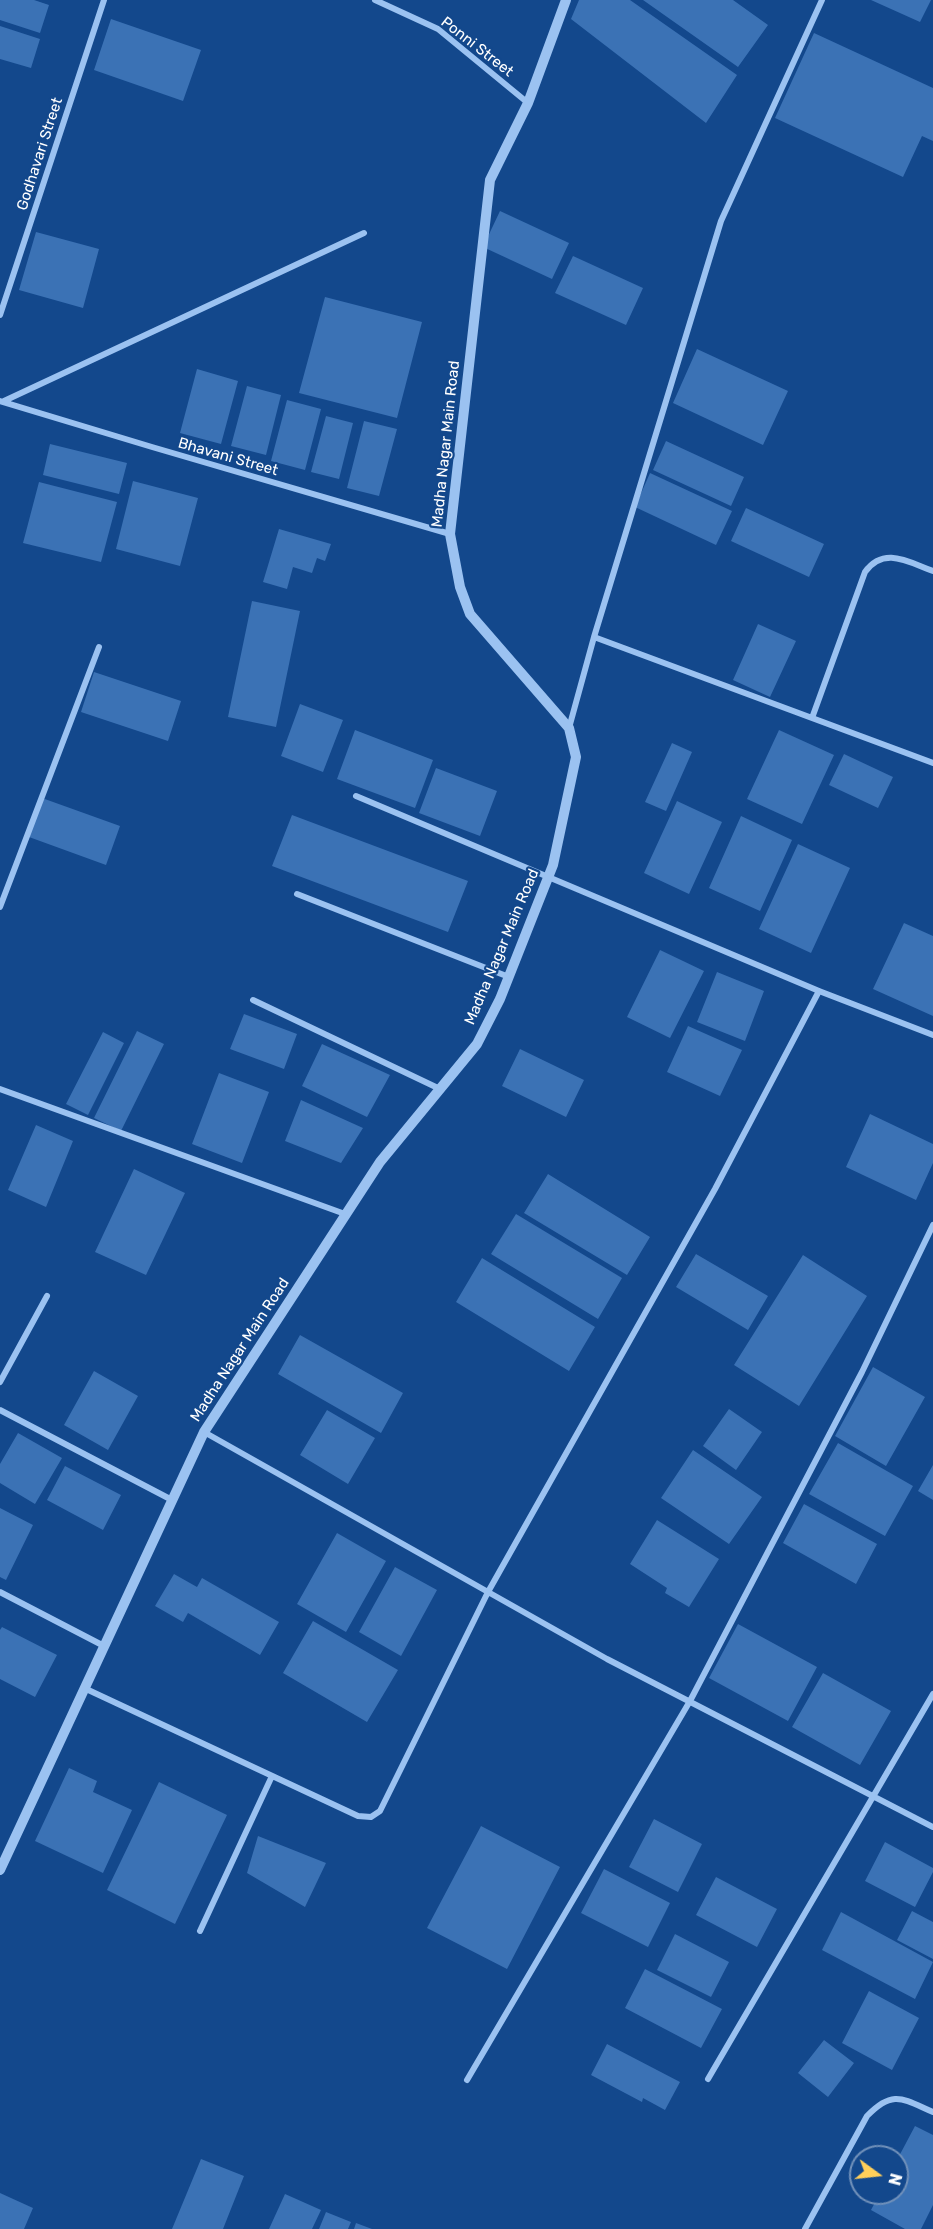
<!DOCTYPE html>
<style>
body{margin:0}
#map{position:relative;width:933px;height:2229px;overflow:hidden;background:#13488c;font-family:Rubik,sans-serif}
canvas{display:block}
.north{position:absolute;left:849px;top:2145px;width:60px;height:60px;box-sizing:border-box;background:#13488c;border:2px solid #7191ba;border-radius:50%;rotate:105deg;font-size:16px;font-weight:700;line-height:24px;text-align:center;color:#fff}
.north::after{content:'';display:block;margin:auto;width:21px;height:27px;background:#ffcf5a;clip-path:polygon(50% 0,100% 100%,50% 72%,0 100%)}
</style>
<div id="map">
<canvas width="933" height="2229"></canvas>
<div class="north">N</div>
</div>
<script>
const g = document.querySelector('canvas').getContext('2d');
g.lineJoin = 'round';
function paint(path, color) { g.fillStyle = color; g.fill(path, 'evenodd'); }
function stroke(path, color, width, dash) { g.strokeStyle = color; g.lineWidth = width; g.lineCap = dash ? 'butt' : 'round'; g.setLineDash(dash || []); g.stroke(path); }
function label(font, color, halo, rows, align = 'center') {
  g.font = font + ' Rubik,sans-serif'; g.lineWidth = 4.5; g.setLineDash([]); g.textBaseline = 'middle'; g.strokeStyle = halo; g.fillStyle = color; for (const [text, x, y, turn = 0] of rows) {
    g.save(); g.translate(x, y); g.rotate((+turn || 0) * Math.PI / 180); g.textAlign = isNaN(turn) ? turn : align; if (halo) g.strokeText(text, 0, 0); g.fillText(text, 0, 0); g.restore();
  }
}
paint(new Path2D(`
 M0,0H34L49,5L40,33L0,20Z
 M579,0H630L737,75L706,123L571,19Z
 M643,0H733L768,25L738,67Z
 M871,0H931L920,22Z
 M111,19L201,50L183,101L94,70Z
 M0,26L40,39L31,68L0,59Z
 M814,33L933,88V141L922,136L903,177L775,118Z
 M500,211L569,243L552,279L483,247Z
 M36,232L99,249L83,308L19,290Z
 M573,256L643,288L626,325L555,293Z
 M325,297L422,322L397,418L299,393Z
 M697,349L788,391L763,445L673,403Z
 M197,369L238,381L221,444L180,433Z
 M247,386L281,395L266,455L231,446Z
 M287,400L321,409L305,470L271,461Z
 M326,416L353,423L339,479L311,472Z
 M364,421L397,429L379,496L347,488Z
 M666,441L744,477L731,506L653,470Z
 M50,444L127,463L119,494L43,475Z
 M650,473L732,511L716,545L635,507Z
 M133,481L198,498L180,566L116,549Z
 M39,482L117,502L101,562L23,543Z
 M746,508L824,544L809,577L731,541Z
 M279,529L331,544L325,561L317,558L312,573L293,567L287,589L263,582Z
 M252,601L300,611L276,727L228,717Z
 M758,624L796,641L770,697L733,680Z
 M94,672L181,701L168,741L81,712Z
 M300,704L343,720L323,772L281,756Z
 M355,730L433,760L415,808L337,779Z
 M779,730L834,755L802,824L747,799Z
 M672,743L692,752L666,811L645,802Z
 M844,754L893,777L878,808L829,785Z
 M436,768L497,791L480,836L419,813Z
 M42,798L120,826L106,865L29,837Z
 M677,801L722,822L689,894L644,873Z
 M292,815L468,881L448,932L272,866Z
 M741,816L792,840L760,911L709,888Z
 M798,844L850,868L811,953L759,929Z
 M904,923L933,936V1016L873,989Z
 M660,950L704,971L670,1038L627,1017Z
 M717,972L764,991L745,1041L697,1022Z
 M244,1014L297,1034L284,1069L230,1049Z
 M688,1026L742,1050L720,1096L667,1072Z
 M137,1031L164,1044L121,1131L94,1118Z
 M103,1032L124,1043L88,1115L66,1104Z
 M322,1044L390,1075L367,1117L302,1086Z
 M520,1049L584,1080L566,1117L502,1086Z
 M219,1073L269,1092L242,1163L192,1144Z
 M301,1100L363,1128L341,1163L285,1141Z
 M870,1114L933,1144V1163L916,1200L846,1167Z
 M36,1125L73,1141L46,1207L8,1190Z
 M134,1169L185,1193L146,1275L95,1252Z
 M548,1174L650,1237L627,1275L524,1213Z
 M516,1214L622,1278L598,1319L491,1254Z
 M696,1254L768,1296L748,1330L676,1287Z
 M803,1255L867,1296L799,1406L734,1365Z
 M482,1258L595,1327L569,1371L456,1302Z
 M300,1335L403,1393L381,1433L278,1374Z
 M873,1367L925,1397L886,1466L835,1436Z
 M94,1371L138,1396L108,1450L64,1425Z
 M729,1409L762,1432L736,1470L703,1446Z
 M327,1410L375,1438L348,1484L300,1455Z
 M18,1433L62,1458L35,1504L0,1483V1464Z
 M838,1443L913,1486L885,1536L809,1494Z
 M693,1450L762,1497L729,1544L661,1498Z
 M933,1465V1500L918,1491Z
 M65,1466L121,1495L103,1530L47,1500Z
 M804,1504L877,1544L856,1584L783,1543Z
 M0,1508L33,1525L6,1580L0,1577Z
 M657,1520L719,1559L689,1607L665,1593L667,1588L630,1564Z
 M337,1533L386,1561L346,1632L297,1604Z
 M395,1567L437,1590L401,1656L359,1632Z
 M174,1574L197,1587L202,1578L279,1622L260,1655L188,1613L183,1622L155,1606Z
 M313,1621L398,1670L367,1722L283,1673Z
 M738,1624L817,1667L788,1721L709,1678Z
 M2,1627L57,1655L35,1697L0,1679V1630Z
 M823,1673L891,1711L860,1765L792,1727Z
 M69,1768L97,1781L93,1792L132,1810L103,1873L35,1841Z
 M159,1782L227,1815L175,1924L107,1890Z
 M654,1819L702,1844L678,1892L629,1867Z
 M481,1826L560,1867L507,1969L427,1928Z
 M258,1836L326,1863L305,1907L247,1873Z
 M885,1842L933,1868V1872L915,1907L865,1881Z
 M604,1869L670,1903L648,1947L581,1913Z
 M716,1877L777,1909L757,1947L696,1915Z
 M912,1911L933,1922V1959L897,1940Z
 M841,1912L933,1962L915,1999L822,1950Z
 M675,1934L729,1962L711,1997L657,1970Z
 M645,1969L722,2009L701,2048L625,2008Z
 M869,1991L919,2018L892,2070L842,2043Z
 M824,2040L854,2063L828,2097L798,2073Z
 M607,2044L680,2082L665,2110L643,2098L642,2102L591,2075Z
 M915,2126L933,2135V2205L921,2229H905L871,2210L880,2193H897V2160Z
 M201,2159L244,2176L223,2229H172Z
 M0,2193L33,2208L24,2229H0Z
 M285,2194L321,2210L312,2229H269Z
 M326,2212L351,2222L348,2229H319Z
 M356,2223L372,2229H354Z`), '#3b72b5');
stroke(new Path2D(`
 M375,0L438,29L528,103
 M0,315L104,0
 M0,401L152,447L450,534
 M4,401L364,233
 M594,637L933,763
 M812,718L865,572C884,546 908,562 933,571
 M569,728L594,637L721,221L822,0
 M356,796L819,991L933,1035
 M297,894L509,977
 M0,907L99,647
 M253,1000L440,1089
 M0,1089L345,1214
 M0,1382L47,1296
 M0,1410L172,1500
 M204,1432L607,1659L933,1827
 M0,1592L104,1646
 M84,1688L358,1816L371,1817L380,1811L488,1592L715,1189L819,991
 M200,1931L272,1776
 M708,2079L933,1694
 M467,2080L690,1701L862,1372L933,1225
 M805,2229L867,2116C893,2089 903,2099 933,2112`), '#9bc2f1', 6);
stroke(new Path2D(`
 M0,1870L204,1432L380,1162L477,1044L500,999L553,865L576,757L569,728L470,614L460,587L450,534L490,180L528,103L566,0`), '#9bc2f1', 10);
label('15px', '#fff', '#13488c', [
 ["Ponni Street",477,47,38],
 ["Godhavari Street",40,154,-72],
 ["Madha Nagar Main Road",446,444,-84],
 ["Bhavani Street",228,457,16],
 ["Madha Nagar Main Road",502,947,-67],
 ["Madha Nagar Main Road",240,1350,-57]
]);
</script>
